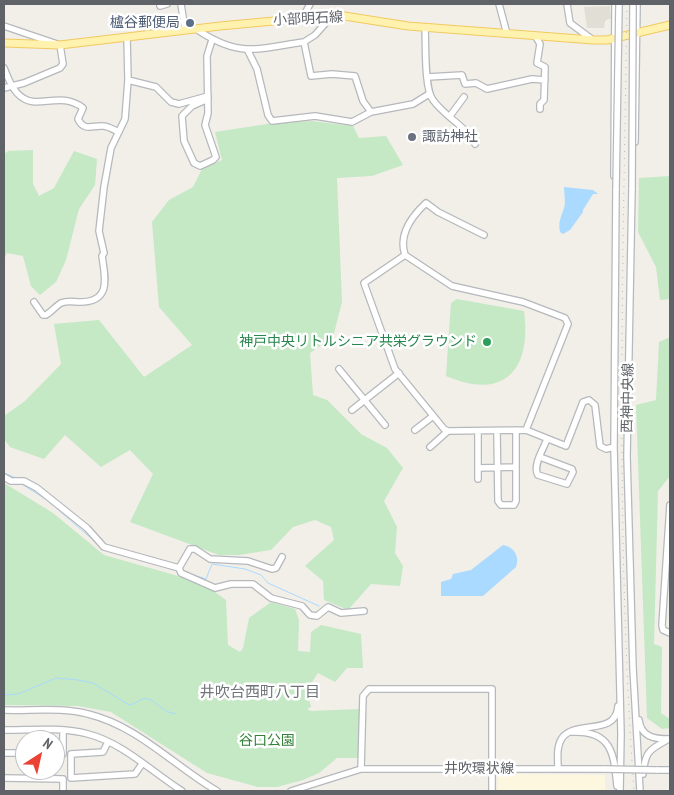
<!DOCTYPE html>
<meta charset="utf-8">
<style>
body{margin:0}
#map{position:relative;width:674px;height:795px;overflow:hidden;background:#f1efe8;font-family:"PT Sans Narrow",sans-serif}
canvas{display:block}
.frame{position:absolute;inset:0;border:5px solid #5f6368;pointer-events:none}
.north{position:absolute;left:15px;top:730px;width:50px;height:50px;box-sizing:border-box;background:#fff;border:1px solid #bfc1c3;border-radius:50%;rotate:35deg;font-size:14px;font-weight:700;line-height:20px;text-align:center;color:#5f6368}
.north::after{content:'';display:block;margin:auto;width:18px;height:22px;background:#ea4335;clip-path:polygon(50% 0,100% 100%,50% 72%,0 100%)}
</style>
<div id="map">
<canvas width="674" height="795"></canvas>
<div class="frame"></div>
<div class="north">N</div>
</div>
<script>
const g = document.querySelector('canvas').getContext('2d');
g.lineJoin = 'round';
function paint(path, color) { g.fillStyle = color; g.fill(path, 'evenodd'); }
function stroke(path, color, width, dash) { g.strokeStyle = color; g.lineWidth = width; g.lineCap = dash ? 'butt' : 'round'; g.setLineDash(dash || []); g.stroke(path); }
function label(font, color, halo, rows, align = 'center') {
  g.font = font + ' "PT Sans Narrow","Noto Sans JP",sans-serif'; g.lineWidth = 5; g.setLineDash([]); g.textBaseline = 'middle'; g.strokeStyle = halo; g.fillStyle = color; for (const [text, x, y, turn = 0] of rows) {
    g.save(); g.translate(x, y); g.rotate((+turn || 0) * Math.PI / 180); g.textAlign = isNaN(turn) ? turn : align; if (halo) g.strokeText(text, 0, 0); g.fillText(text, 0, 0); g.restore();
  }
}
paint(new Path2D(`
 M502,774L605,775V791H498V778Z`), '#fef7e0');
paint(new Path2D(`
 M610,6L611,18L605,21L604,28H587L584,7Z`), '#e1ded6');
paint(new Path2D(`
 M311,121L353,126L359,138L386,136L403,165L372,176L337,178L342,302L333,337L310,353L313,395L327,400L361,434L387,448L403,468L384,501L397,527L395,553L403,566L400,586L371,584L348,610L324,600L323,581L305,566L334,540L331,527L315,520L293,527L271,550L239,555H219L130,522L153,474L130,450L101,467L65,435L44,459L10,447L4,439V416L25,401L61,364L54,324L99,320L144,377L192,345L159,307L152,222L169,200L193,187L202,169L222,160L215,132L267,124Z
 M33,150V184L39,196L54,188L74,151L97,159L95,185L79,209L66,260L56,282L40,295L31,286L23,256L7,253L4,260V154L8,151Z
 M670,176V299L660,300L656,267L638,232L639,178Z
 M457,299L524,311C532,370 504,401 446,376L451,303Z
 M670,337V476L658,491L654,644L662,647L661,713L670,719V728L662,729L647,718L636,405L656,400L659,342Z
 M4,483L53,513L104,555L185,578L212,590L226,600L228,645L240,652L243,648L249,618L271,602L295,609L299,620L298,651L310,652L311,632L321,625L361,634L363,668H347L335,682L318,673L307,690L311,707L307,709L311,711L359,709V758H337L319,773L303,780L277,787H258L207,773L111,712L78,706L4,705Z`), '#c5e8c5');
paint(new Path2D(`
 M564,187L593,190L598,194H593L583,210V212L570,230L563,234L560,232C558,222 561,217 564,208C566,203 564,193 564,187Z
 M503,545C514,547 520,556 516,567L483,596H441V582L451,579L453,574L471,570Z`), '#aadaff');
stroke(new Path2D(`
 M4,473L16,478
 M20,483L47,500L99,545
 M170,569L179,571
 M187,573L206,579L212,564L245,569L261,575L268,583L319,606
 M4,695L18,694L56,678L78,680L93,683L129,705C136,704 141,697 148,699C157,701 161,712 176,714`), '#aadaff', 1);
const minor = new Path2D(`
 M181,4L185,30
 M499,4L507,34
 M567,4L570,23L593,40
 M160,6L167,4
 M303,17L310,4
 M4,26L60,45L63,64L60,68L24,83L4,88
 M425,28C426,44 424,89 433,100C445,117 465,125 475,144
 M196,29C239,58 256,49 304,42L311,76L332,74L355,76L363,101L371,112L352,122L315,116L272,121L268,115L257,69L248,51
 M127,37L128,80L156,87L171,102L179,104L208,96
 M536,37L540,44L537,63L545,67L544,100L540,104V109
 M304,42L315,35L332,16
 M4,68C8,78 13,92 23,98C39,109 61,91 83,108L78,119C84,132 93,125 103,126C108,126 114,130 119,132
 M428,77L462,75L465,84L476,83L487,89L532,79L545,80
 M208,99L192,106L182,116L184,141L194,163L200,166L213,160L216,157L205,125L208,113L207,56L212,40
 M371,112L413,104L429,94
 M450,116L464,97
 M635,142L637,4
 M614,176L615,4
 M632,188L627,456L633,668L640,791
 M616,189L614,448L621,734L620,791
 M484,235L438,212L426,203C412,216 398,234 405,255L452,286L523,302L565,318L568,324L526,430
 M405,255L364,283L395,369L444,429L448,431L526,430L566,446L583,402L589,400L595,405L600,446L606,449L614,447
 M34,302L43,315H46C51,312 56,306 61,303C68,300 74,302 80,302C112,302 105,277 102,256L104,253L99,231L104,187L111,148L125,119L128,80
 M339,369L385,425
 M352,410L399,373
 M415,430L433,416
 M478,431V479
 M497,431L498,501L501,505H514L516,501V430
 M430,447L448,431
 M540,457L572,469L573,472L567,484L538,475C532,466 544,448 547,439
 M479,468L516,467
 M4,477L11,481H24L37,488L87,528L104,547L179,568L181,573L215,588L231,584H253L271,598L302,606L310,615L317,616L328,607L341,613L364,611
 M670,505L662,625L663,630L670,633
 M179,568L190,549H195L210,559L248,561L272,569L276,568L282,557
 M4,710C31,711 62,707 88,714C138,726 174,766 217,791
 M639,720C641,737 654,739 669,739
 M4,730C31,730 61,727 88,734C123,743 152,772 182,791
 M572,732C612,730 614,754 617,786
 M108,742L103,752L71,754V778L135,774L142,764
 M4,753H25
 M55,754H63V731
 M361,769L363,696L369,689H492V791
 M558,769C558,759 556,747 562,738C576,719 616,737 618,706
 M656,770H670
 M643,774C645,753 648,750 667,740
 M4,778L63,779V791
 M291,791L361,769H605`);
const major = new Path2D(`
 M4,43L60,45L220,26L338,15L408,26L593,40H607L670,25`);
stroke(minor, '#b5b8bc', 8);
stroke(major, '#f2c960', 9);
stroke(minor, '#fff', 5.5);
stroke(major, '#fff2af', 7);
stroke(new Path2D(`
 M627,4C623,266 615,529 634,791`), '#b6b7b8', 1, [1, 6]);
const minorBridge = new Path2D(`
 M632,188L633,4
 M616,189L619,4
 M605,769L656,770`);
stroke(minorBridge, '#b5b8bc', 8, []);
stroke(minorBridge, '#fff', 5.5);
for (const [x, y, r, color] of [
 [190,23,5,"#5c6f8a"],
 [412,137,5,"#6b7280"],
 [487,342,5,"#2e9e5b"]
]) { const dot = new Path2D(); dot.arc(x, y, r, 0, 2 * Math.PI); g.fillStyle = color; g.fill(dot); stroke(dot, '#fff', 2); }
label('14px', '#5f6368', '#fff', [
 ["小部明石線",308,19,-3],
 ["西神中央線",628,398,-89],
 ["井吹環状線",479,769]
]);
label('14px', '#4e5e75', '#fff', [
 ["櫨谷郵便局",180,23]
], 'right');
label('14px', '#5b616d', '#fff', [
 ["諏訪神社",422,137]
], 'left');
label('14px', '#27864d', '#fff', [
 ["神戸中央リトルシニア共栄グラウンド",477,342]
], 'right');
label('14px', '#348238', '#fff', [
 ["谷口公園",267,741]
]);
label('15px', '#70757a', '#fff', [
 ["井吹台西町八丁目",260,693]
]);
</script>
